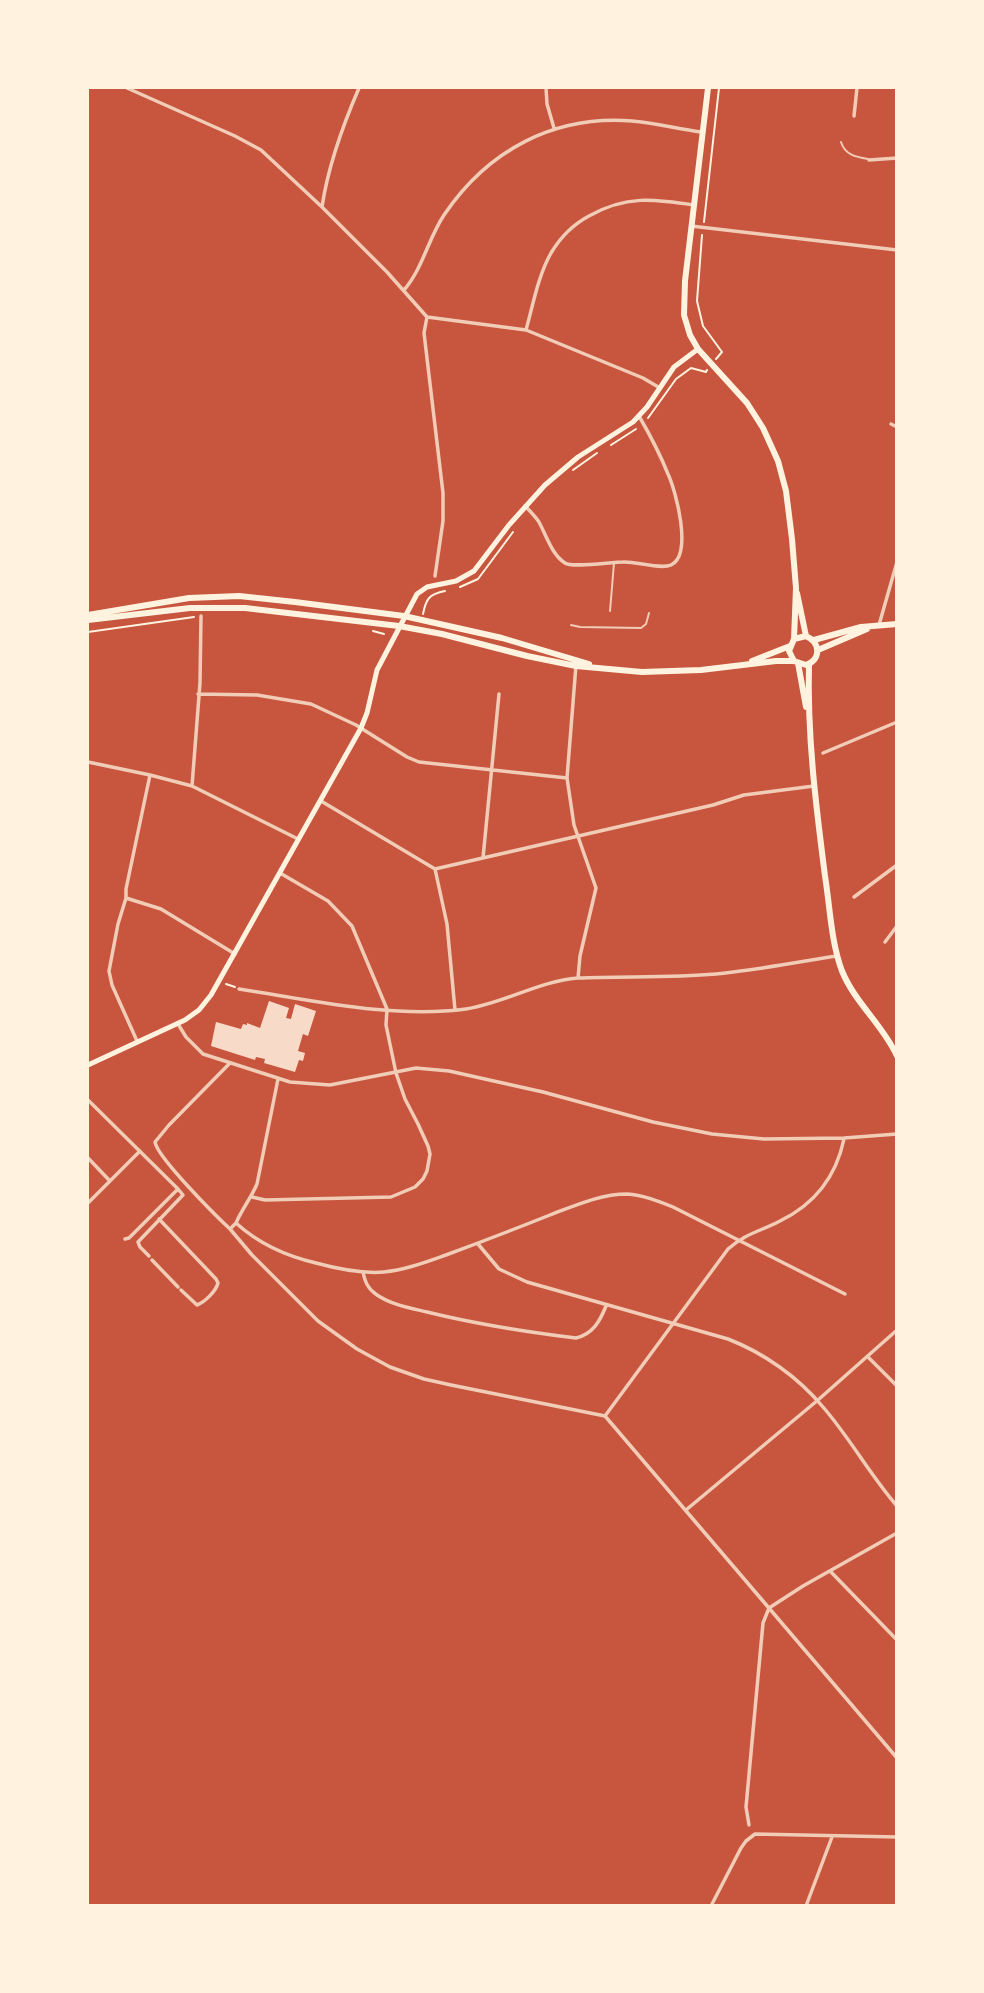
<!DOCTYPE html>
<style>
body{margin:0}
#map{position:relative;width:984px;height:1993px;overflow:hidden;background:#c8553d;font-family:Mulish,sans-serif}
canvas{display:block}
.frame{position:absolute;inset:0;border:89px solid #fff3e0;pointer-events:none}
</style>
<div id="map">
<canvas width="984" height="1993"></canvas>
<div class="frame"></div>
</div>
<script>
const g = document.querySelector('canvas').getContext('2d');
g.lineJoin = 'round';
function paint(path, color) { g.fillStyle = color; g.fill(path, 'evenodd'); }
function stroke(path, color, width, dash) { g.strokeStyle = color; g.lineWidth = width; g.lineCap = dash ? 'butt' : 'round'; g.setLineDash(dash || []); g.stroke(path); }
paint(new Path2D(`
 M269,1001L289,1008L286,1018L291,1019L295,1004L316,1011L308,1036L303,1034L298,1051L305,1053L303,1061L299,1060L295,1072L264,1063L265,1059L256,1057L255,1060L211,1046L216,1022L241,1029L243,1024L247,1025V1023L260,1028Z`), '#f7dbc8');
stroke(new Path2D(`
 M704,222L719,88
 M702,235L697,301L703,326L722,352L716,359
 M648,418L676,379L691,368L706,372L707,370
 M611,445L636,429
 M573,470L597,453
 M460,587L478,579L513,532
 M423,614C426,599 429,594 445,591
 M373,631L384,634
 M88,632L194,617
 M226,984L235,987`), '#fff3e0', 2);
stroke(new Path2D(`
 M841,142C845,155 856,157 868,159
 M610,611L614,563
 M571,625L580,627L641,628L646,624L649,613`), '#f1ccb7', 2);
stroke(new Path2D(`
 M127,88L235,136L261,150L322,207L387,272L427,317
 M546,88L547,104L554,128
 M854,116L857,88
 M869,160L897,158
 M322,207C328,166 343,125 359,88
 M691,226L897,250
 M404,290C423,268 428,239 444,215C488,150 554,115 632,121C655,123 678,129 701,132
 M427,317L424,333L443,493V521L435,576
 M427,317L526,330L643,378L660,388
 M526,330C533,305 538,276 551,253C560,238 574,224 589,216C626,195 654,199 694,205
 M891,424L897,427
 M525,506C530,511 535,516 539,522C546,535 552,555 565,563C572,568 611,562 623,562C635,561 661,570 671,565C693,555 676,491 668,474C660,454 650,435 639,416
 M879,625L897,562
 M576,665L567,778L574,825L596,888L580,956L578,978
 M198,694L257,695L311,704L356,725L407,757L419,762L567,778
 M823,753L897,722
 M88,762L150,775L192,786L298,839
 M192,786L200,683L201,616
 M321,801L435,869L447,924L455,1010
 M483,858L499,694
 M435,869L713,805L744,795L814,786
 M854,897L897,865
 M126,898L161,909L235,954
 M885,942L897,926
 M239,989C311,1000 393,1019 466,1009C505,1003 539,981 578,978C624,976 670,978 716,974C757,970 797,962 837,956
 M178,1024L186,1037L203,1054L290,1082L330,1085L416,1068L449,1071L543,1092L653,1122L712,1134L764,1139L844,1138L897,1134
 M137,1041L112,985L109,971L118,924L126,898V889L150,775
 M230,1063L169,1125L155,1142C157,1157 216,1216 230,1229
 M278,1079L257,1184C251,1198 242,1209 236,1223C259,1244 286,1256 316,1263C338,1269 361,1274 384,1272C405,1270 426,1262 446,1255C481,1242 515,1229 550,1215C574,1206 600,1194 627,1194C643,1195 658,1201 673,1207L845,1294
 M88,1100L178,1189L129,1238L125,1239
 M88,1158L110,1181
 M252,1197L265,1200L391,1197L415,1187L423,1179L427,1171L430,1154L428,1146L418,1124L405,1099L396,1073L386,1025L387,1009L352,926L328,901L280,873
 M88,1203L140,1151
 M159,1219L216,1279L218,1283C216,1291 205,1302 197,1305L181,1290
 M236,1223L230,1229L252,1255L318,1321L357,1349L390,1367L424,1379L451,1385L605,1416L897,1758
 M478,1244L499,1269L527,1282L728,1339C764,1353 798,1377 823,1407C850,1438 870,1475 897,1506
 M149,1256L140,1247L138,1242L183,1195L178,1189
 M152,1260L178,1287
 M363,1272C365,1282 368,1289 377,1295C392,1305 410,1308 427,1312C476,1324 526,1332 576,1338C593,1334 600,1321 606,1306
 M868,1357L897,1386
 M605,1416L728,1249C746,1233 759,1232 780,1221C815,1204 836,1177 844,1139
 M686,1510L818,1400L897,1330
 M831,1572L897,1640
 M749,1825L746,1807L763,1623L769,1608L803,1586L897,1533
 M711,1906L741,1848L746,1841L755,1834L897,1837
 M806,1906L832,1837`), '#f1ccb7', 3.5);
stroke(new Path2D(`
 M88,1065L185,1020L199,1010L211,995L361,728L367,713L377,670L417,594L427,587L456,581L474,571L509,525L545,485L578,457L633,422L647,407L674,367L698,349`), '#fff3e0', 5);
stroke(new Path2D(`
 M708,88L685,281L684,315L690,335L698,349L747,403L763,428L778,461L786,491L792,539L796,588L794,639
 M797,593L806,636
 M88,615L189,598L239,596L295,602L404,616L502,638L589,664
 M88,620L190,608H245L399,626L442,634L527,656L576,666L642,672L701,670L776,661H794L806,665C821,659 821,643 806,636L794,639L789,651L794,661
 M814,640L861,627L897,624
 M818,650L867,629
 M752,661L790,646
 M798,663L806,707
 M809,664C807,735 816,806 825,876C830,907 831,942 842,971C855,1003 883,1025 897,1056`), '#fff3e0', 6);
</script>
